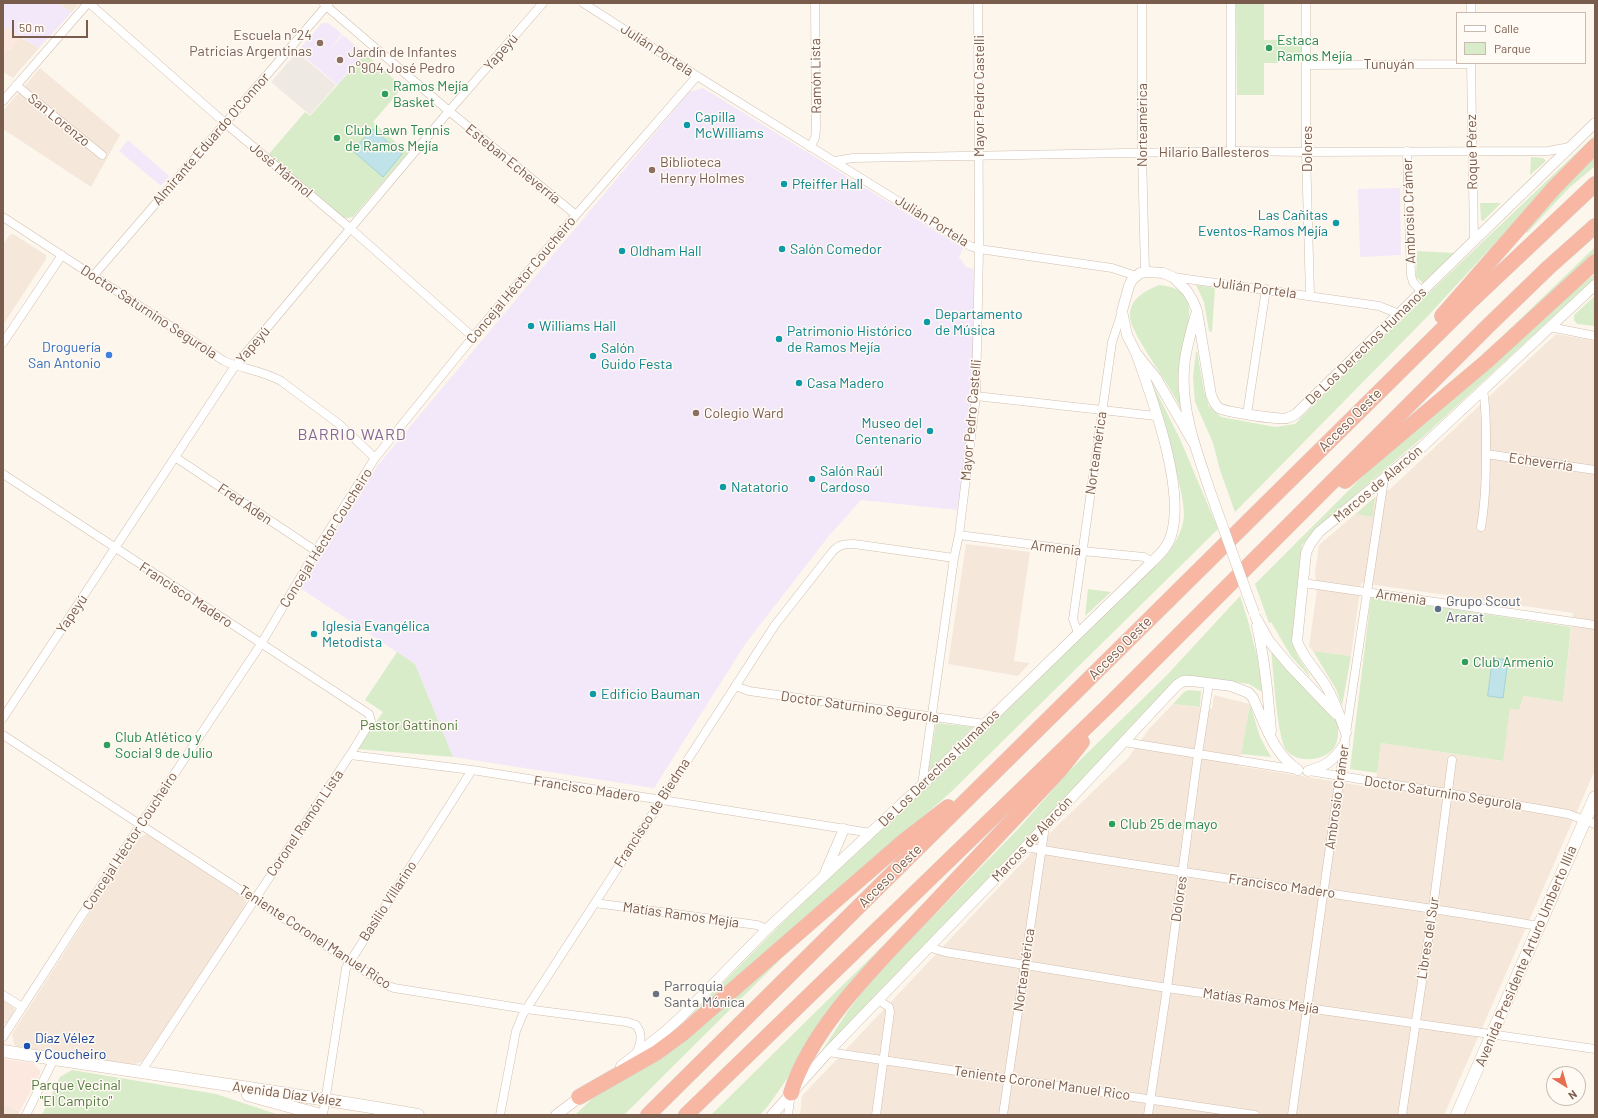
<!DOCTYPE html>
<meta charset="utf-8">
<style>
body{margin:0}
#map{position:relative;width:1598px;height:1118px;overflow:hidden;background:#fdf6ec;font-family:Barlow,sans-serif}
canvas{display:block}
.frame{position:absolute;inset:0;border:4px solid #7a5c4d;pointer-events:none}
.legend{position:absolute;left:1456px;top:12px;width:130px;height:52px;box-sizing:border-box;background:#fffaf3;border:1px solid #cabbb1;margin:0;padding:5px 7px;list-style:none;font-size:12px;color:#7a5c4d}
.legend li{display:flex;align-items:center;gap:8px;height:20px}
.legend b{width:20px;border:1px solid #cabbb1}
.north{position:absolute;left:1546px;top:1066px;width:40px;height:40px;box-sizing:border-box;background:#fffaf3;border:1px solid #cabbb1;border-radius:50%;rotate:143deg;font-size:11px;font-weight:700;line-height:16px;text-align:center;color:#7a5c4d}
.north::after{content:'';display:block;margin:auto;width:14px;height:18px;background:#e76f51;clip-path:polygon(50% 0,100% 100%,50% 72%,0 100%)}
.scale{position:absolute;left:12px;top:20px;width:76px;height:18px;box-sizing:border-box;border:2px solid #7a5c4d;border-top:0;padding-left:5px;font-size:12px;line-height:14px;white-space:nowrap;color:#7a5c4d;-webkit-text-stroke:3px #fffaf3;paint-order:stroke}
</style>
<div id="map">
<canvas width="1598" height="1118"></canvas>
<div class="frame"></div>
<ul class="legend">
<li><b style="height:5px;background:#fff"></b>Calle</li>
<li><b style="height:11px;background:#d8ecc9"></b>Parque</li>
</ul>
<div class="north">N</div>
<div class="scale">50 m</div>
</div>
<script>
const g = document.querySelector('canvas').getContext('2d');
g.lineJoin = 'round';
function paint(path, color) { g.fillStyle = color; g.fill(path, 'evenodd'); }
function stroke(path, color, width, dash) { g.strokeStyle = color; g.lineWidth = width; g.lineCap = dash ? 'butt' : 'round'; g.setLineDash(dash || []); g.stroke(path); }
function label(font, color, halo, rows, align = 'center') {
  g.font = font + ' Barlow,sans-serif'; g.lineWidth = 3; g.setLineDash([]); g.textBaseline = 'middle'; g.strokeStyle = halo; g.fillStyle = color; for (const [text, x, y, turn = 0] of rows) {
    g.save(); g.translate(x, y); g.rotate((+turn || 0) * Math.PI / 180); g.textAlign = isNaN(turn) ? turn : align; if (halo) g.strokeText(text, 0, 0); g.fillText(text, 0, 0); g.restore();
  }
}
paint(new Path2D(`
 M57,3H80L72,12Z
 M20,37L39,48L13,78L3,72V53L7,48L10,50Z
 M40,68L120,135L91,187L3,129V111Z
 M13,234L46,255V259L3,325V244L10,235Z
 M1556,334L1595,341V770L1444,1115H800L802,1096L1055,828L1128,758L1149,729L1173,704L1212,709L1214,695L1250,704L1239,766L1375,788L1381,743L1502,761L1510,708L1522,696L1563,702L1573,613L1361,583L1351,656L1313,651L1309,646L1317,590L1315,573L1319,545L1375,497L1390,489Z
 M966,544L1030,552L1014,661L1030,663L1018,676L948,664Z
 M147,834L243,897L246,901L245,907L143,1061L132,1065L17,1047L14,1044L12,1034L137,839Z
 M3,999L14,1008V1011L6,1024L3,1023Z
 M3,1104L20,1111L18,1115H3Z`), '#f5e8da');
paint(new Path2D(`
 M3,26L20,37L10,50L7,48L3,53Z
 M3,1059L33,1063L40,1070V1074L20,1111L3,1104Z`), '#fde8e0');
paint(new Path2D(`
 M297,52L336,85L310,115L271,82Z`), '#efe9e4');
paint(new Path2D(`
 M3,3H57L72,12L39,48L3,26Z
 M322,23H328L342,34L328,51L343,35L364,53L337,85L298,51Z
 M703,88L963,248L959,257L966,267L974,269L973,388L969,439L957,510L861,500L828,537L746,643L654,788L453,757L415,664L300,588L378,465L689,92Z
 M128,140L169,176L161,186L119,151Z
 M1400,188L1401,255L1360,257L1358,189Z`), '#f3e8fa');
paint(new Path2D(`
 M1236,3H1264V40H1302V57L1278,56V63H1264V95H1237Z
 M365,54L403,87L373,122L408,153L353,217L341,219L268,155L305,112L310,116Z
 M1595,135V137L1581,150L1426,318L1235,512L1220,470L1213,443L1195,402L1193,377L1196,352L1197,351L1204,391L1209,406L1221,417L1275,427L1295,424L1365,354Z
 M1595,150V166L1569,188L1527,233L1521,228Z
 M1531,157L1543,158L1546,161L1530,175Z
 M1480,203H1501L1483,221L1481,220Z
 M1595,247V259L1484,356L1485,353Z
 M1417,251L1454,253L1423,283L1416,277Z
 M1595,274V278L1423,437L1328,518L1302,545L1293,641C1295,657 1304,663 1311,678L1291,656L1271,622L1269,623L1255,584L1366,473L1543,316Z
 M1159,285C1169,286 1183,289 1187,300C1195,318 1178,361 1178,382C1178,394 1183,407 1186,419C1181,409 1176,399 1170,389C1162,375 1130,330 1130,317C1129,299 1145,291 1159,285Z
 M1196,285L1215,288L1212,332L1209,331L1204,302Z
 M1595,296V326L1577,324L1574,320V315Z
 M1150,379L1180,439L1218,529L952,791L835,895L679,1027L787,918L978,738L1098,619L1165,557C1174,545 1183,531 1184,516C1184,500 1179,483 1175,467C1168,438 1159,408 1150,379Z
 M1375,497L1373,517L1356,514Z
 M1088,589L1111,592L1085,616Z
 M1240,596L1248,621L1258,660L1262,692L1249,684L1184,675L819,1055L848,1011L872,979L1019,828L1071,769L1166,676Z
 M1371,597L1571,627L1563,702L1523,696L1519,710L1510,708L1503,761L1381,743L1377,773L1350,769Z
 M1271,648L1338,722C1338,729 1339,739 1335,746C1327,761 1298,764 1287,751C1277,740 1273,666 1271,648Z
 M1313,651L1351,656L1342,706L1336,689Z
 M397,652L415,664L453,757L357,749L383,712L365,700Z
 M1189,690L1201,691L1200,707L1173,704L1184,692Z
 M1250,704L1260,737L1271,757L1241,754Z
 M936,723L973,727L928,773Z
 M915,914L805,1053L768,1106L760,1115H711Z
 M805,935L624,1115H575L600,1091Z
 M72,1070L216,1094L279,1115H42L60,1077Z`), '#d8ecc9');
const water = new Path2D(`
 M373,129L402,154L383,177L353,151Z
 M1493,658L1508,660L1503,698L1488,696Z`);
paint(water, '#bfe3e8');
stroke(water, '#a5d3da', 1);
const minor = new Path2D(`
 M89,3L225,123L351,229L473,337
 M583,3L697,76L970,246L979,249L1112,268L1136,276
 M1142,3V153L1145,272
 M1231,3V151
 M1306,3V152L1310,295
 M1471,3V13
 M324,4L449,111L576,215
 M1471,63L1474,240
 M1307,65L1471,64
 M16,85L102,155
 M3,101L88,3
 M810,147L815,138L816,130L815,3
 M1407,151L1411,275L1413,282L1422,292
 M835,161L853,158L1236,151L1306,152L1548,151L1570,147
 M3,217L224,361C242,369 264,371 281,381L339,424L375,458
 M94,275L329,3
 M1173,277L1379,306L1399,314
 M1550,327L1595,336
 M3,343L62,255
 M976,396L1156,416
 M1247,414L1266,289
 M1486,454L1595,470
 M175,457L316,551
 M3,474L369,714L371,721L350,755L141,1072
 M1481,527C1486,498 1486,470 1486,440C1486,423 1486,407 1483,390
 M959,535L1082,551L1144,557L1152,562
 M1303,583L1595,625
 M1078,633L1073,619L1112,342L1122,312
 M735,686L749,691L985,724
 M3,718L235,366L449,111L543,3
 M3,735L386,985L394,988L526,1009L627,1022L636,1025C644,1035 640,1044 636,1055
 M1124,742L1298,770
 M350,755L472,770L871,833
 M1309,771L1447,793L1568,814L1595,824
 M922,785L954,558L959,535L976,396L979,249L978,3
 M1025,847C1196,876 1368,897 1539,926
 M595,903L757,925L767,929
 M928,947L945,952L1167,988L1595,1049
 M3,995L22,1007
 M3,1037L141,824L261,644L316,551L375,458L473,337L576,215L697,76
 M828,1052L1255,1115
 M26,1115L54,1059
 M323,1115L346,968L472,770
 M500,1115L516,1031L523,1014L775,625L833,551C840,544 845,544 854,544L954,558
 M788,1115L791,1093
 M876,1115L890,1012L889,1007L878,1000
 M1003,1115L1045,826
 M1148,1115L1167,988L1198,754L1209,683
 M1292,1115L1346,733L1384,479
 M1402,1115L1433,908L1452,760`);
const tertiary = new Path2D(`
 M1196,314C1191,332 1185,350 1184,369C1181,411 1197,452 1210,491
 M1193,442L1156,378L1136,353L1127,335L1122,311L1129,286L1132,280L1140,273L1149,272L1163,273L1173,277L1187,291L1193,301L1197,311L1211,395C1213,400 1215,405 1219,408C1226,412 1279,420 1287,418C1290,417 1293,416 1296,414L1595,123
 M1256,618L1269,641L1290,666L1336,714
 M1257,626C1265,661 1268,696 1271,731
 M1346,733C1340,717 1335,701 1326,686C1317,671 1303,658 1297,641L1306,553L1310,544L1319,532L1422,447L1595,285
 M1308,771C1326,766 1333,761 1344,745
 M825,873L844,829
 M621,1066L662,1034L680,1018L767,929L922,785L1152,562C1158,556 1166,549 1169,541C1189,496 1152,398 1136,353
 M556,1115L584,1094
 M772,1115L828,1052L1017,856L1177,685L1183,681H1192L1231,686L1249,693L1253,698C1265,724 1273,753 1298,770`);
const secondary = new Path2D(`
 M3,1051C141,1073 280,1091 418,1115
 M248,1095L321,1115
 M1457,1115L1595,797`);
const motorway = new Path2D(`
 M1442,316L1554,188L1595,146
 M1345,481L1487,361L1595,262
 M791,1093C811,1027 879,962 926,912C970,865 1015,818 1059,771L1082,742
 M579,1097L656,1053L682,1034L904,841L948,807
 M648,1115L1470,302L1595,184
 M686,1115L1111,703L1489,325L1549,267L1595,226`);
stroke(minor, '#d1beb0', 9);
stroke(tertiary, '#d1beb0', 11);
stroke(secondary, '#d6c0b0', 13);
stroke(motorway, '#dad1cd', 16);
stroke(minor, '#fff', 8);
stroke(tertiary, '#fff', 10);
stroke(secondary, '#fff', 12);
stroke(motorway, '#f7b7a3', 15);
const tertiaryBridge = new Path2D(`
 M1210,491L1254,613`);
stroke(tertiaryBridge, '#d1beb0', 11, []);
stroke(tertiaryBridge, '#fff', 10);
for (const [x, y, r, color] of [
 [320,43,4,"#8d6e63"],
 [1269,48,4,"#2e9e5b"],
 [340,60,4,"#8d6e63"],
 [385,94,4,"#2e9e5b"],
 [687,125,4,"#0f9aa8"],
 [337,138,4,"#2e9e5b"],
 [652,170,4,"#8d6e63"],
 [784,184,4,"#0f9aa8"],
 [1336,223,4,"#0f9aa8"],
 [782,249,4,"#0f9aa8"],
 [622,251,4,"#0f9aa8"],
 [927,322,4,"#0f9aa8"],
 [531,326,4,"#0f9aa8"],
 [779,339,4,"#0f9aa8"],
 [109,355,4,"#3f7fe0"],
 [593,356,4,"#0f9aa8"],
 [799,383,4,"#0f9aa8"],
 [696,413,4,"#8d6e63"],
 [930,431,4,"#0f9aa8"],
 [812,479,4,"#0f9aa8"],
 [723,487,4,"#0f9aa8"],
 [1438,609,4,"#5c6f8a"],
 [314,634,4,"#0f9aa8"],
 [1465,662,4,"#2e9e5b"],
 [593,694,4,"#0f9aa8"],
 [107,745,4,"#2e9e5b"],
 [1112,824,4,"#2e9e5b"],
 [656,994,4,"#6b7280"],
 [27,1046,4,"#1a4fb4"]
]) { const dot = new Path2D(); dot.arc(x, y, r, 0, 2 * Math.PI); g.fillStyle = color; g.fill(dot); stroke(dot, '#fffaf3', 1.5); }
label('14px', '#785e54', '#fffaf3', [
 ["Escuela n°24",312,35,"right"],
 ["Patricias Argentinas",312,51,"right"],
 ["Jardín de Infantes",348,52],
 ["n°904 José Pedro",348,68],
 ["Biblioteca",660,162],
 ["Henry Holmes",660,178],
 ["Colegio Ward",704,413]
], 'left');
label('14px', '#27864d', '#fffaf3', [
 ["Estaca",1277,40],
 ["Ramos Mejía",1277,56],
 ["Ramos Mejía",393,86],
 ["Basket",393,102],
 ["Club Lawn Tennis",345,130],
 ["de Ramos Mejía",345,146],
 ["Club Armenio",1473,662],
 ["Club Atlético y",115,737],
 ["Social 9 de Julio",115,753],
 ["Club 25 de mayo",1120,824]
], 'left');
label('14px', '#7a5c4d', '#fffaf3', [
 ["Julián Portela",657,50,33],
 ["Yapeyú",501,52,-49],
 ["Tunuyán",1389,64],
 ["Ramón Lista",816,76,-91],
 ["Mayor Pedro Castelli",979,96,-90],
 ["San Lorenzo",59,120,39],
 ["Norteamérica",1142,125,-90],
 ["Almirante Eduardo O'Connor",211,139,-49],
 ["Dolores",1307,149,-90],
 ["Hilario Ballesteros",1214,152],
 ["Roque Pérez",1472,152,-91],
 ["Esteban Echeverría",513,164,39],
 ["José Mármol",281,170,40],
 ["Ambrosio Crámer",1409,211,-92],
 ["Julián Portela",932,221,32],
 ["Concejal Héctor Coucheiro",521,280,-50],
 ["Julián Portela",1255,288,8],
 ["Doctor Saturnino Segurola",149,312,33],
 ["Yapeyú",253,345,-50],
 ["De Los Derechos Humanos",1366,346,-44],
 ["Mayor Pedro Castelli",971,420,-85],
 ["Acceso Oeste",1350,420,-45],
 ["Norteamérica",1096,453,-82],
 ["Echeverría",1541,462,8],
 ["Marcos de Alarcón",1378,484,-40],
 ["Fred Aden",245,504,34],
 ["Concejal Héctor Coucheiro",326,538,-58],
 ["Armenia",1056,548,7],
 ["Francisco Madero",186,595,33],
 ["Armenia",1401,597,8],
 ["Yapeyú",72,614,-56],
 ["Acceso Oeste",1120,648,-45],
 ["Doctor Saturnino Segurola",860,707,8],
 ["De Los Derechos Humanos",939,768,-44],
 ["Francisco Madero",587,789,9],
 ["Doctor Saturnino Segurola",1443,793,9],
 ["Ambrosio Crámer",1337,797,-82],
 ["Francisco de Biedma",652,813,-57],
 ["Coronel Ramón Lista",305,823,-56],
 ["Marcos de Alarcón",1032,839,-47],
 ["Concejal Héctor Coucheiro",130,841,-57],
 ["Acceso Oeste",890,876,-45],
 ["Francisco Madero",1282,886,8],
 ["Dolores",1179,899,-82],
 ["Basilio Villarino",388,901,-57],
 ["Matías Ramos Mejía",681,915,8],
 ["Teniente Coronel Manuel Rico",315,937,33],
 ["Libres del Sur",1428,938,-81],
 ["Avenida Presidente Arturo Umberto Illia",1526,956,-67],
 ["Norteamérica",1024,970,-82],
 ["Matías Ramos Mejía",1261,1001,8],
 ["Teniente Coronel Manuel Rico",1042,1083,8],
 ["Avenida Díaz Vélez",287,1094,8]
]);
label('14px', '#0d838f', '#fffaf3', [
 ["Capilla",695,117],
 ["McWilliams",695,133],
 ["Pfeiffer Hall",792,184],
 ["Las Cañitas",1328,215,"right"],
 ["Eventos-Ramos Mejía",1328,231,"right"],
 ["Salón Comedor",790,249],
 ["Oldham Hall",630,251],
 ["Departamento",935,314],
 ["de Música",935,330],
 ["Williams Hall",539,326],
 ["Patrimonio Histórico",787,331],
 ["de Ramos Mejía",787,347],
 ["Salón",601,348],
 ["Guido Festa",601,364],
 ["Casa Madero",807,383],
 ["Museo del",922,423,"right"],
 ["Centenario",922,439,"right"],
 ["Salón Raúl",820,471],
 ["Cardoso",820,487],
 ["Natatorio",731,487],
 ["Iglesia Evangélica",322,626],
 ["Metodista",322,642],
 ["Edificio Bauman",601,694]
], 'left');
label('14px', '#366cbe', '#fffaf3', [
 ["Droguería",101,347],
 ["San Antonio",101,363]
], 'right');
label('14px', '#4e5e75', '#fffaf3', [
 ["Grupo Scout",1446,601],
 ["Ararat",1446,617]
], 'left');
label('14px', '#537a41', '#fffaf3', [
 ["Pastor Gattinoni",409,725],
 ["Parque Vecinal",76,1085],
 ["\"El Campito\"",76,1101]
]);
label('14px', '#5b616d', '#fffaf3', [
 ["Parroquia",664,986],
 ["Santa Mónica",664,1002]
], 'left');
label('14px', '#164399', '#fffaf3', [
 ["Díaz Vélez",35,1038],
 ["y Coucheiro",35,1054]
], 'left');
g.letterSpacing = '1px';
label('16px', '#846695', '#fffaf3', [
 ["BARRIO WARD",352,435]
]);
g.letterSpacing = '0px';
</script>
